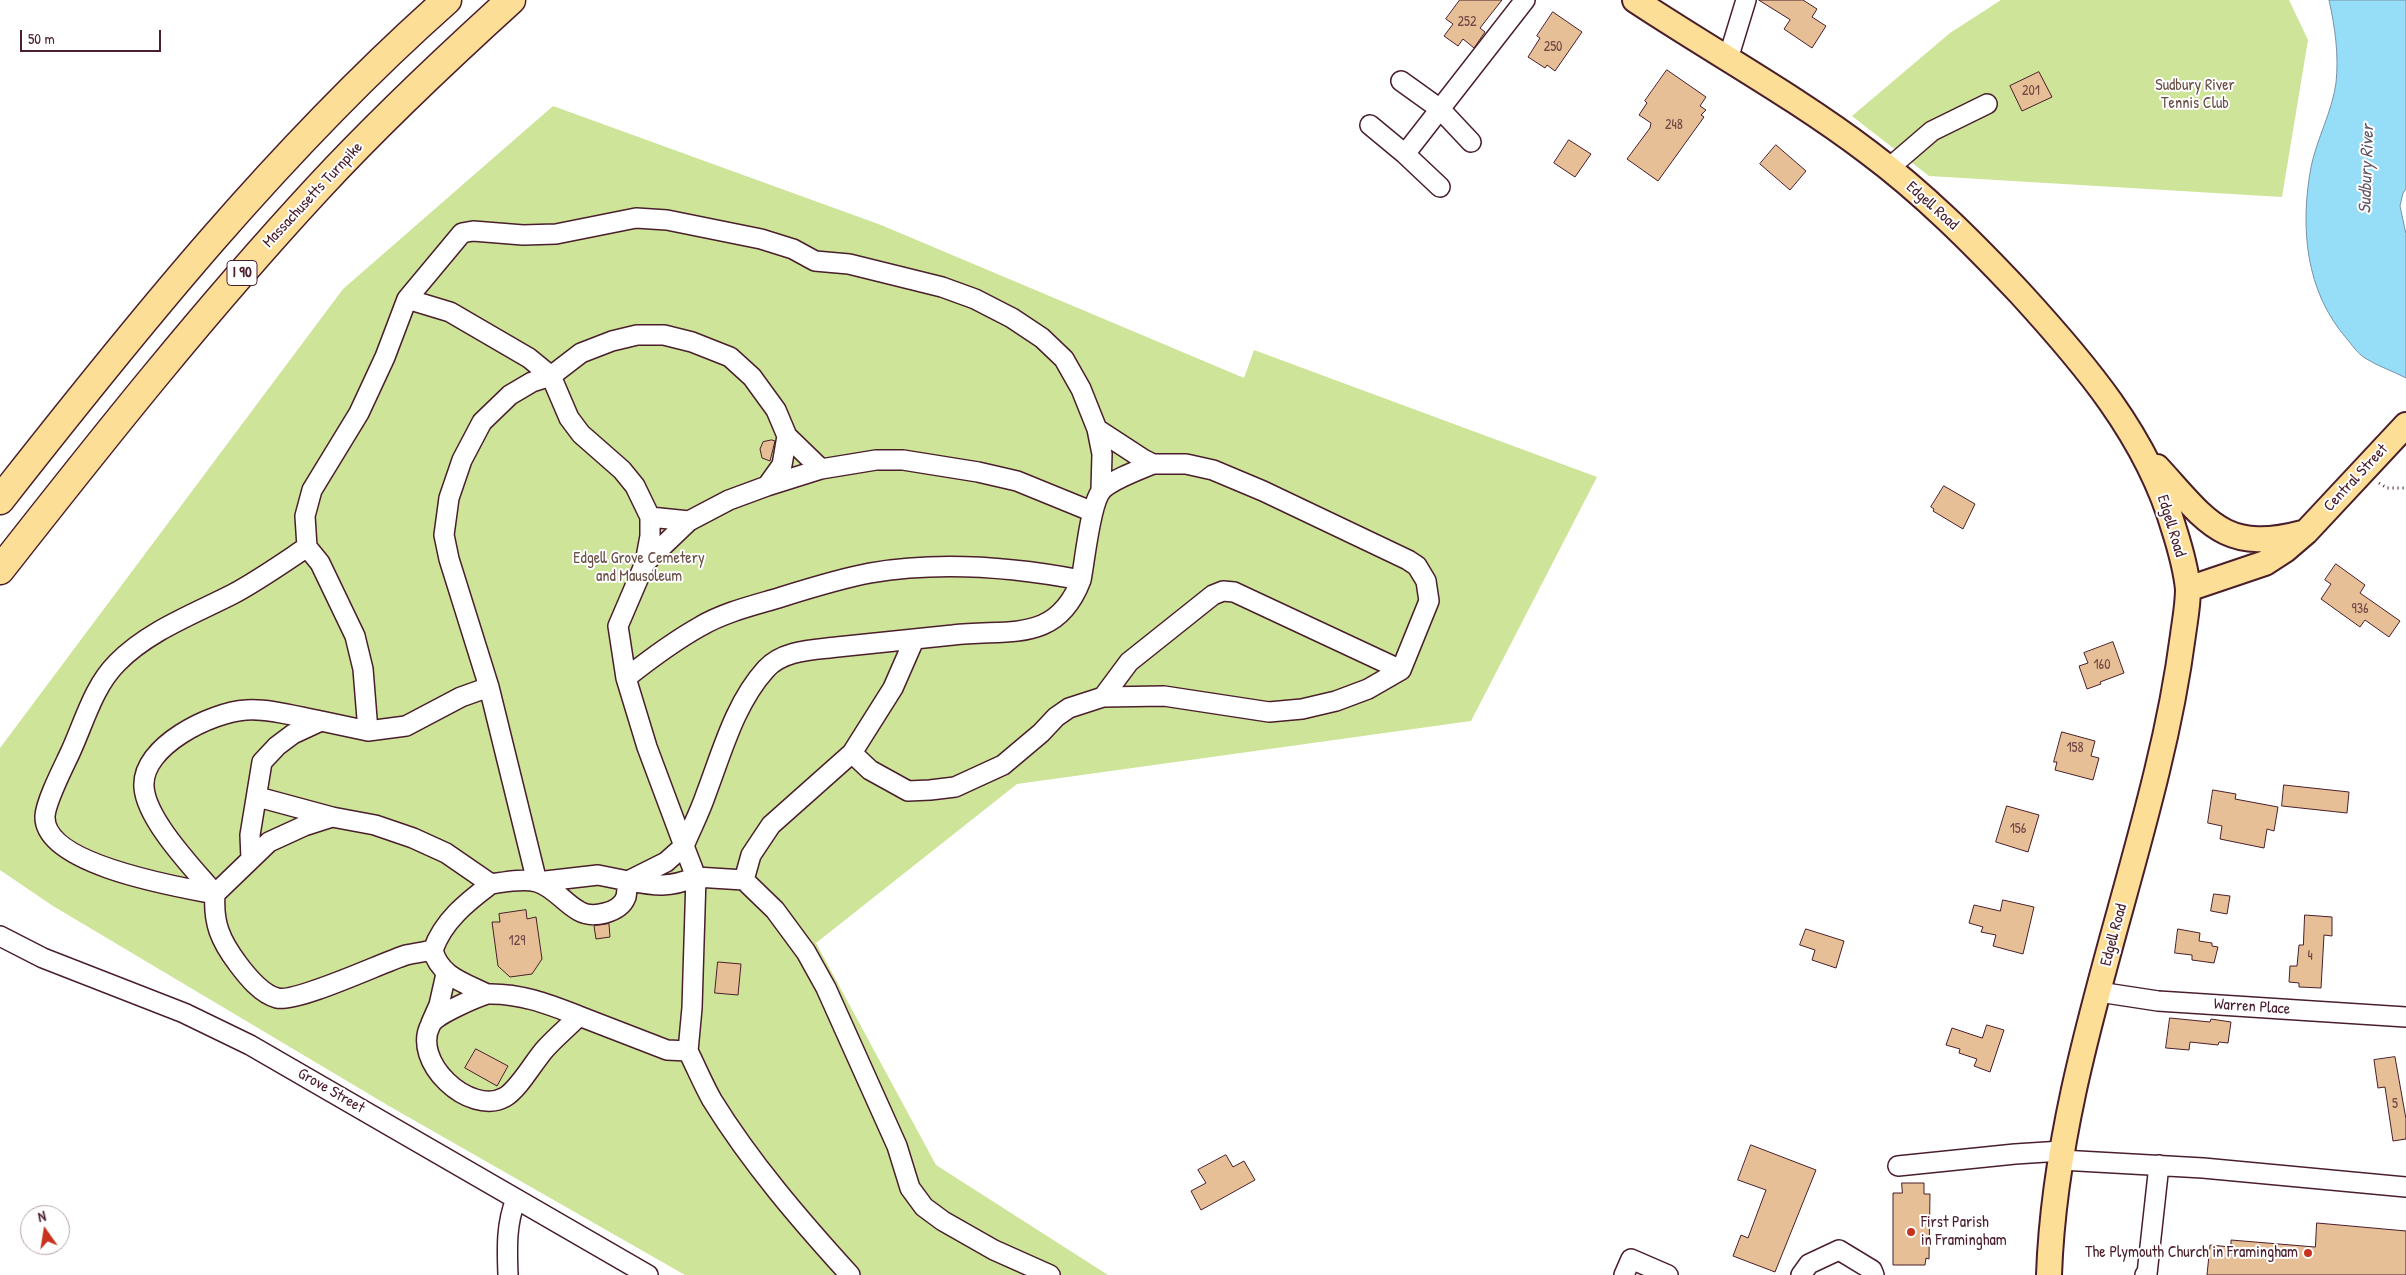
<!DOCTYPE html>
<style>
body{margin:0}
#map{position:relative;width:2406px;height:1275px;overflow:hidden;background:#fff;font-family:"Patrick Hand",sans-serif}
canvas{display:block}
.north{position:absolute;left:20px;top:1205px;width:50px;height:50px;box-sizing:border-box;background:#fff;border:1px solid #b7a5aa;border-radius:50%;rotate:347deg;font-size:14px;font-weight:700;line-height:20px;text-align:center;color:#4a1f2b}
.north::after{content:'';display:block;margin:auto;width:18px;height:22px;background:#c8321e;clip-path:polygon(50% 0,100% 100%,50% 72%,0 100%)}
.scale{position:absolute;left:20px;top:30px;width:141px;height:22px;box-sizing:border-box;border:2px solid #4a1f2b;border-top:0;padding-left:6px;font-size:15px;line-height:18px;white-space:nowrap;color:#4a1f2b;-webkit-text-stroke:4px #fff;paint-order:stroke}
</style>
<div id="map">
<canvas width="2406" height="1275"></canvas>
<div class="north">N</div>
<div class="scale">50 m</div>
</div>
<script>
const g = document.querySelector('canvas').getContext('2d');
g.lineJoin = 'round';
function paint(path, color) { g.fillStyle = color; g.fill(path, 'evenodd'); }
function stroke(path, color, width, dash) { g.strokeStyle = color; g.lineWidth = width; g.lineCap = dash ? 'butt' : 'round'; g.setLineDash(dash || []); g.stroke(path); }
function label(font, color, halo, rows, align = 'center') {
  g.font = font + ' "Patrick Hand",sans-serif'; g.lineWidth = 4; g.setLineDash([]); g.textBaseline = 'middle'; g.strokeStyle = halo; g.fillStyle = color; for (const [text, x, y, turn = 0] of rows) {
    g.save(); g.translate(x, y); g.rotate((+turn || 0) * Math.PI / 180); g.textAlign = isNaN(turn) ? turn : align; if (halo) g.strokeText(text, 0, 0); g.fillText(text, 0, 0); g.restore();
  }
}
paint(new Path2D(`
 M2001,0H2289L2308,40L2282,197L1929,176L1852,116L1950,33Z
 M553,106L881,225L1244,378L1254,350L1597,477L1471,721L1017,784L816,943L936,1165L1108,1275H685L389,1106L53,906L0,870V748L343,289Z`), '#cde499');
const water = new Path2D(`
 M2329,0H2406V189L2403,193L2400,206L2406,234V378C2393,371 2377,366 2365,358C2358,354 2352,345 2347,339C2305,291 2300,227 2311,167C2317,138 2332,112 2336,83C2339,55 2335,27 2329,0Z`);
paint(water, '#96ddf8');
stroke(water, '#7891a6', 1);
const building = new Path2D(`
 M1460,0H1502L1480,28L1485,32L1474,48L1463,39L1458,46L1444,36L1453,24L1446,19Z
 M1759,0H1803L1817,9L1812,17L1826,26L1812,48L1784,29L1790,20Z
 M1553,12L1582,32L1555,71L1547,65L1545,68L1528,57L1540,38L1537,36Z
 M1667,70L1706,97L1700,106L1706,110L1701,115L1704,117L1658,181L1627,159L1650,128L1651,123L1639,115L1647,103L1645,101Z
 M2039,72L2052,97L2022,111L2010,86Z
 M1569,140L1591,154L1575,177L1554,163Z
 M1776,145L1806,171L1790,190L1760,164Z
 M772,440L775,441L770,461L762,458L760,449L763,442Z
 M1944,486L1975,504L1963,529L1933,511L1934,509L1931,507Z
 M2336,564L2365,585L2360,593L2400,621L2389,637L2365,620L2360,627L2321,599L2331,584L2325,580Z
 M2113,642L2124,673L2100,682L2101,684L2087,689L2079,666L2088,663L2084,653Z
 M2062,732L2095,741L2091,756L2099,758L2093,780L2055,770L2057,762H2054Z
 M2284,785L2349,792L2347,813L2282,806Z
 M2213,790L2236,794L2235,799L2278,807L2274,831L2267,829L2264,848L2220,839L2222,826L2208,823Z
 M2007,806L2039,815L2028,852L1996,842Z
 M2214,894L2230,896L2227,914L2211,911Z
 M2003,900L2034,907L2023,954L1993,946L1996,935L1981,932L1983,927L1969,923L1974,905L2000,911Z
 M526,910L527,919L536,917L542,959L532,974L510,977L498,966L492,922H500L499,914Z
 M2305,915L2332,917V936L2324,935L2321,988L2299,987V983L2289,982L2290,966H2297L2299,945H2303Z
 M609,924L610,937L596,939L594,926Z
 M1806,929L1844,941L1836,968L1812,960L1815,950L1800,945Z
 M2178,929L2200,933L2199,941L2212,943V946L2218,947L2214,963L2192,960V955L2175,953Z
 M718,962L741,964L738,995L715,993Z
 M2170,1018L2210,1022L2211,1019L2231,1022L2228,1043L2219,1042L2218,1045L2190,1042L2189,1050L2166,1048Z
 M1987,1025L2004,1030L1990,1072L1974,1066L1977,1059L1959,1053L1960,1049L1946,1045L1952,1028L1982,1038Z
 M476,1049L508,1066L497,1086L465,1068Z
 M2395,1057L2406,1119V1139L2393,1141L2385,1087L2378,1088L2374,1060Z
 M1751,1145L1816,1170L1775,1272L1733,1256L1741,1235L1748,1238L1766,1190L1738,1180Z
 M1226,1155L1233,1167L1244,1161L1255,1180L1201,1210L1191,1191L1206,1183L1198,1170Z
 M1902,1183H1924V1194H1930L1929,1259L1926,1258L1925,1265H1893V1193H1902Z
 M2317,1223L2406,1231V1275H2207L2210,1245L2231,1247V1240L2315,1247Z`);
paint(building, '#e7bf97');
stroke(building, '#4a1f2b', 1);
const minor = new Path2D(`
 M1728,59L1746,0
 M1401,81L1440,109L1471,142
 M1370,125L1405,154L1525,0
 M1405,154L1440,187
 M1889,168L1932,131L1987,104
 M407,299L385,357L359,413L312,490L305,516L307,547L320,563L355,636L363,669L368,731L406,726L461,697L489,687
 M1097,429L1102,454L1101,490
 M821,469L876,460H903L978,472L1017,481L1093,512
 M767,486L821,469L787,436
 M650,517L635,486L622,470L581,434L569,418L551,376L532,382L510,395L482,422L462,460L449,498L444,535L449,559L489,687L537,882L598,875L628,881L666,862L684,846L696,877L744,880L751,855L771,825L852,753L870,770L908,791L930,790L955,787L1003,765L1041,733L1056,717L1069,708L1103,697L1164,696L1269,712L1302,709L1336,701L1368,689L1401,670L1429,601L1426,581L1417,566L1408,560L1263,491L1213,470L1186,464H1153L1143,459L1097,429L1081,389L1064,359L1042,338L1012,318L975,299L942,287L849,264L815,261L793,249L761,239L667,220L636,218L556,234L523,235L473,231L462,233L407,299L450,312L529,358L551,376L581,353L612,341L637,335H664L692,342L730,357L752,377L776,410L787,436L782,465L767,486L729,500L689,521L645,563L618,626L626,678C650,659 674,641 701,626C723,613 751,606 775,599C807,589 838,579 870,573C939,561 1013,567 1081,580C1085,561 1090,503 1102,490C1111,480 1141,469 1153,464
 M645,563L650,536V517L689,521
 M626,678L647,747L684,846C691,829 700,812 706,794C722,752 735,703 766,669C783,650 813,650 837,647C876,643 915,639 953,635C1008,628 1056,645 1081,580
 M1103,697L1129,662L1213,595L1223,591L1234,592L1401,670
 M321,721L368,731
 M852,753L893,688L914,640
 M258,797L332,817
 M251,859L250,835L262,762L277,746L293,734L321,721C299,717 268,708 246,710C212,712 141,746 144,787C146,820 194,869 215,894C213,923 220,940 238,964C247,976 261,994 277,998C297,1003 381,963 406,955C415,953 424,952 433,950C443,921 467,902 491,884L446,853L413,838L375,825L332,817L304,826L269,842L215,894C179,887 43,865 45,816C46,801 63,768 70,753C84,723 93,687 117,663C148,631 194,614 233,594C259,580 283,563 307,547
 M744,880L775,910L806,952L826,988L897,1146L910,1188L924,1207L943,1221L994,1250L1050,1275
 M491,884C505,882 523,878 537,882C554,887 564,903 579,911C592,919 620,913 626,897C627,892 627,886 628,881C656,886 669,888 696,877L692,1008L688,1051L667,1050L579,1016
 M0,936L43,958L184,1013L250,1045L648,1275
 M433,950C439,976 465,983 487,994C475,998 437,1014 431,1024C410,1061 470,1117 505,1097C519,1089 534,1061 546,1048C556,1037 568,1027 579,1016C548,1004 520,993 487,994
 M2099,992L2158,1001L2406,1017
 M431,1023L439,1005L446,974
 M688,1051C696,1067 703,1084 712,1100C751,1163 800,1220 850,1275
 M2061,1160L2203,1168L2406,1187
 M1898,1166L2015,1154L2062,1151
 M508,1275C507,1248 506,1224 516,1199
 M1624,1275L1631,1259L1668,1275
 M1801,1275L1809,1264L1839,1250L1872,1270L1874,1275
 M2145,1275L2147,1274L2159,1165`);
const major = new Path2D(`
 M1635,0C1712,51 1794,96 1868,152C1923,193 1972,242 2020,293C2084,363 2147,436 2174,529C2180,548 2186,569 2188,589C2188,605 2185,620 2183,635C2177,681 2168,726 2157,771C2117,937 2055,1103 2049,1275
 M2157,467C2206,520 2223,554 2302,533
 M2188,589L2265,563L2285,550L2306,532L2406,425`);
const highway = new Path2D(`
 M0,500C138,324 279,149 447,0
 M0,570C102,440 205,310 318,188C379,122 445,60 511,0`);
stroke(minor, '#4a1f2b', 22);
stroke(major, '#4a1f2b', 28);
stroke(highway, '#4a1f2b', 31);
stroke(new Path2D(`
 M2379,483L2387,488H2406`), '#4a1f2b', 3, [1, 4]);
stroke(minor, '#fff', 19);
stroke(major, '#fcde96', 24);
stroke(highway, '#fcde96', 28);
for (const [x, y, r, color] of [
 [1911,1232,5,"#c8321e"],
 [2308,1253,5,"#c8321e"]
]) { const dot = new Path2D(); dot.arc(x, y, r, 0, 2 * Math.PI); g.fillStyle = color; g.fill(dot); stroke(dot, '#fff', 2); }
label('14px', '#714746', null, [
 ["252",1467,22],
 ["250",1553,47],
 ["201",2031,91],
 ["248",1674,125],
 ["936",2360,609],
 ["160",2102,665],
 ["158",2075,748],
 ["156",2018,829],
 ["129",517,941],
 ["4",2310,956],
 ["5",2395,1104]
]);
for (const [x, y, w] of [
 [242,273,30]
]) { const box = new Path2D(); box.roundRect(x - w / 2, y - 12.5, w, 25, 4); g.fillStyle = '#fff'; g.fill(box); stroke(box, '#4a1f2b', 1); }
label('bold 15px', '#4a1f2b', null, [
 ["I 90",242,273]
]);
label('16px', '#6b5046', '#fff', [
 ["Sudbury River",2195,86],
 ["Tennis Club",2195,104],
 ["Edgell Grove Cemetery",639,559],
 ["and Mausoleum",639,577]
]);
label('16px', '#4a1f2b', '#fff', [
 ["Massachusetts Turnpike",313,195,-47],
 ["Edgell Road",1932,206,42],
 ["Central Street",2356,478,-47],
 ["Edgell Road",2171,526,73],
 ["Edgell Road",2114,935,-75],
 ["Warren Place",2252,1007,4],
 ["Grove Street",331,1091,30]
]);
label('16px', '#4a1f2b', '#fff', [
 ["First Parish",1921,1223],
 ["in Framingham",1921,1241],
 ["The Plymouth Church in Framingham",2298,1253,"right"]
], 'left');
label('italic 18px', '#615868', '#fff', [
 ["Sudbury River",2367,169,-88]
]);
</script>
